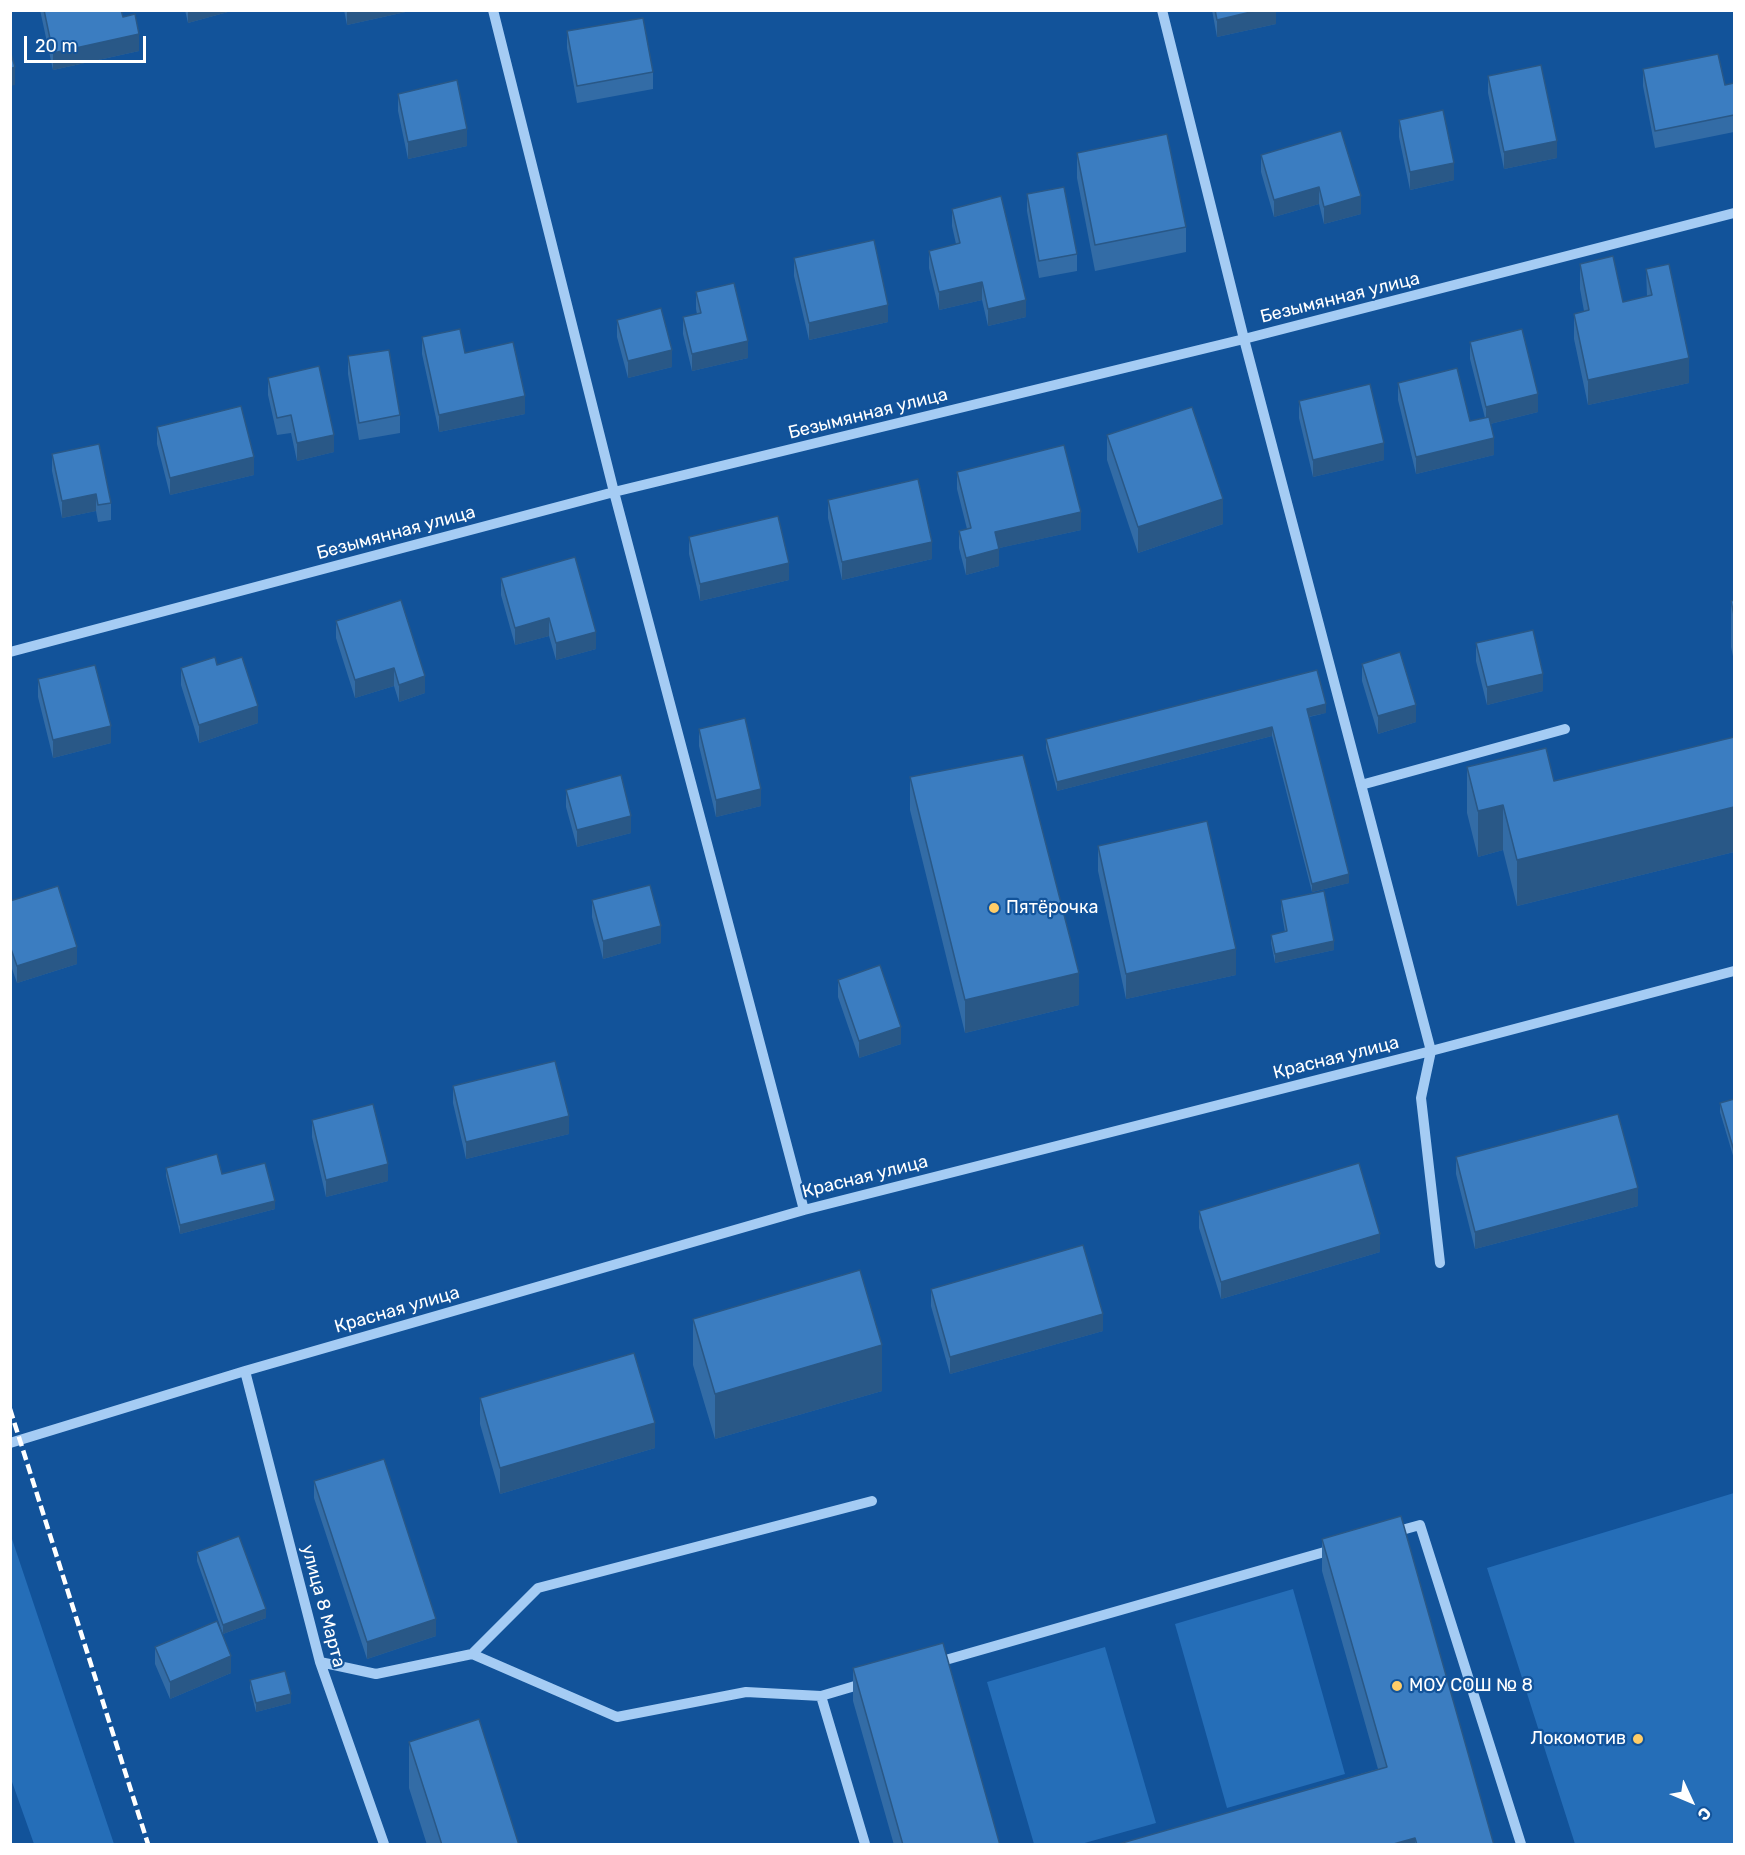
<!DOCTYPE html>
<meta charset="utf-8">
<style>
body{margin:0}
#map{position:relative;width:1745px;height:1855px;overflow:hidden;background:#12539a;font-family:Rubik,sans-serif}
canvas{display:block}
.frame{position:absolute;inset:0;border:12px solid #fff;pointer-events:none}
.north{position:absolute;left:1661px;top:1771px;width:60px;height:60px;-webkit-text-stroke:4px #12539a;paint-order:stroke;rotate:134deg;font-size:16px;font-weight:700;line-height:24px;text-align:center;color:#fff}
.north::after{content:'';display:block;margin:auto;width:21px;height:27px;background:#fff;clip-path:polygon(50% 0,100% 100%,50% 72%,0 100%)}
.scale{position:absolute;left:24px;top:36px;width:122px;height:27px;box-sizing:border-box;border:3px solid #fff;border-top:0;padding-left:8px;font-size:18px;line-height:21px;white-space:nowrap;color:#fff;-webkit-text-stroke:4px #12539a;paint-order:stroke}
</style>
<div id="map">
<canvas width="1745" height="1855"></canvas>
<div class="frame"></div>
<div class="north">С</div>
<div class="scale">20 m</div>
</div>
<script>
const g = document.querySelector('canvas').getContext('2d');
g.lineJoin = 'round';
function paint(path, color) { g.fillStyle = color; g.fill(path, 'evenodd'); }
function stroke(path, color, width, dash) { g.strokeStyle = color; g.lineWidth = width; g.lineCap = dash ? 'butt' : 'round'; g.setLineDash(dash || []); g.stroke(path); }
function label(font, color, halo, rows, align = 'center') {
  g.font = font + ' Rubik,sans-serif'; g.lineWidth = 4.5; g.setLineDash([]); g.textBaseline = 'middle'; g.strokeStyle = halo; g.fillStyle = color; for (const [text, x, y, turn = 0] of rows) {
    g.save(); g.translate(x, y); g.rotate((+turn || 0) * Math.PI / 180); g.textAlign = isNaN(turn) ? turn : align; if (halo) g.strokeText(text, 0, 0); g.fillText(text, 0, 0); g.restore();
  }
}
paint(new Path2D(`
 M1734,1493V1844H1575L1487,1568Z
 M10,1536H11L114,1844H34L11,1779Z
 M1293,1589L1345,1774L1227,1808L1175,1624Z
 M1105,1647L1156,1823L1081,1844H1034L987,1682Z`), '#256eb8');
stroke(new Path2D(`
 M493,10L614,492L804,1210
 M1162,10L1244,339L1431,1051L1421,1098L1440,1263
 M10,652L614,492L1244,339L1734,213
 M1361,785L1565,729
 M245,1371L320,1662L384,1844
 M10,1443L245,1371L804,1210L1431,1051L1734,971
 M1391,1533L1420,1525L1521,1844
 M472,1654L538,1588L872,1501
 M320,1662L376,1674L472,1654L617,1717L746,1692L821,1696
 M935,1663L1335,1549
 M865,1844L821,1696L865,1683`), '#a5ccf4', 10);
stroke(new Path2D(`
 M10,1409L148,1844`), '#fff', 4.5, [10, 4.5]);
paint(new Path2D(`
 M40,10H121L123,17L139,51L53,70Z
 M185,10H235L188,23Z
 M344,10H410V11L347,25Z
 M1212,10H1276V24L1217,37Z
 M567,31L653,72V89L577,103L567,48Z
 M1643,69L1725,85L1734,83V132L1655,148L1643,86Z
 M1488,76L1557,158L1504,169L1488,93Z
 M398,94L467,146L408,159L398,111Z
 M1399,120L1454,180L1410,190L1399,137Z
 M1341,131L1361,214L1324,224L1319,204L1274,217L1261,172V155Z
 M1077,153L1186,227V252L1095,271L1077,178Z
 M1027,194L1077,254V271L1039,278L1027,211Z
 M952,209L1026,317L988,326L982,300L939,310L929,268V251L956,244L952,226Z
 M794,258L888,322L809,340L794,276Z
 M1580,264L1623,302L1647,296L1646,269L1689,383L1588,405L1574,339V314L1584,311L1580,289Z
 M1733,270H1734V294L1733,287Z
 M696,292L748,358L692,371L683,334V317L697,314L696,309Z
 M617,320L672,367L628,378L617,337Z
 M422,337L465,353L525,414L439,432L422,354Z
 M1470,342L1538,412L1490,424L1494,455L1416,474L1398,400V383L1470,421L1485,418L1470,359Z
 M348,356L400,415V433L359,440L348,374Z
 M268,378L334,452L297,461L291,433L277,435L268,395Z
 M1299,401L1384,460L1313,477L1299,418Z
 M157,427L254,475L170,495L157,444Z
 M1107,435L1223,524L1138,553L1107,460Z
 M52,454L111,503V520L98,522L96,511L62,518L52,471Z
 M957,472L1081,530L999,548V566L966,575L959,548V531L967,529L957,489Z
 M828,500L932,559L842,580L828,518Z
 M689,537L789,580L700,601L689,554Z
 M501,578L596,649L556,660L549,636L515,645L501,595Z
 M1734,600V661L1731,647V601Z
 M336,621L425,693L399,702L394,686L355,698L336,638Z
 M1476,643L1543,691L1487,705L1476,661Z
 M1362,664L1416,722L1378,734L1362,681Z
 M217,665L258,723L199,743L181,685V668Z
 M38,679L111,743L53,758L38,697Z
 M1326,713L1309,717L1349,883L1312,892L1272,736L1057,791L1046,748V739Z
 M699,729L761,806L716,817L699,746Z
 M1734,737V852L1517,906L1503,850L1478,857L1467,813V767L1554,781Z
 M910,777L1079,1005L965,1033L910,810Z
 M566,790L631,833L577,847L566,807Z
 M1098,846L1236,975L1126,999L1098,871Z
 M592,900L661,943L603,959L592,917Z
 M1281,900L1334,950L1275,963L1271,943V935L1285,932L1281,909Z
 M10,901L77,964L17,983L10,963Z
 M838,980L901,1044L859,1058L838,997Z
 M453,1086L569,1134L466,1159L453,1103Z
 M1734,1099V1159L1720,1112V1103Z
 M312,1120L388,1181L326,1197L312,1137Z
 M1456,1157L1638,1206L1475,1249L1456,1174Z
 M166,1168L222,1174L275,1209L180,1234L166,1176Z
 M1199,1211L1380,1252L1221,1299L1199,1228Z
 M931,1289L1103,1331L950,1374L931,1306Z
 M693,1319L882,1391L715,1439L693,1365Z
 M480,1398L655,1448L500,1494L480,1424Z
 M314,1481L436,1636L367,1659L314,1498Z
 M1322,1539L1494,1845H1115L1378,1769L1322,1571Z
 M197,1552L266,1618L223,1634L197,1561Z
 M155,1647L231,1673L170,1699L155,1664Z
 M853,1668L1000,1845H894L853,1701Z
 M250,1680L291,1703L256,1712L250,1688Z
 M409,1742L519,1845H427L409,1788Z`), '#336ca6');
paint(new Path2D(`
 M188,10H235L188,23Z
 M347,10H410V11L347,25Z
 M1259,10H1276V24L1217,37V20Z
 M139,34V51L53,70V53Z
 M15,67V85L10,86V69Z
 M467,129V146L408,159V142Z
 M1557,141V158L1504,169V152Z
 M1454,163V180L1410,190V172Z
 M1319,187V204L1274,217V200Z
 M1361,196V214L1324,224V207Z
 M982,282V300L939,310V292Z
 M1026,300V317L988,326V309Z
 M888,305V322L809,340V323Z
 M748,341V358L692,371V354Z
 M672,350V367L628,378V361Z
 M1689,358V383L1588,405V380Z
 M1538,394V412L1486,425V407Z
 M525,396V414L439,432V415Z
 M334,435V452L297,461V443Z
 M1494,438V455L1416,474V457Z
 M1384,443V460L1313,477V460Z
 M254,457V475L170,495V478Z
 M96,494V511L62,518V501Z
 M1223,499V524L1138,553V527Z
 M1081,512V530L995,549V532Z
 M932,542V559L842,580V562Z
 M999,549V566L966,575V558Z
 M789,563V580L700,601V584Z
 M549,618V636L515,645V628Z
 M596,632V649L556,660V643Z
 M394,668V686L355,698V680Z
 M1543,674V691L1487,705V687Z
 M425,676V693L399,702V685Z
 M1326,704V713L1307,717V709Z
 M1416,705V722L1378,734V716Z
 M258,706V723L199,743V725Z
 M111,726V743L53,758V740Z
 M1272,727V736L1057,791V782Z
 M761,789V806L716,817V800Z
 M1503,805V850L1478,857V811Z
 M1734,807V852L1517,906V860Z
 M631,816V833L577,847V830Z
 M1349,874V883L1312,892V884Z
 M661,926V943L603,959V941Z
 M1334,941V950L1275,963V954Z
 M77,947V964L17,983V966Z
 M1236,949V975L1126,999V974Z
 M1079,973V1005L965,1033V1000Z
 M901,1027V1044L859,1058V1041Z
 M569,1116V1134L466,1159V1142Z
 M388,1164V1181L326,1197V1180Z
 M1638,1188V1206L1475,1249V1232Z
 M275,1201V1209L180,1234V1225Z
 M1380,1234V1252L1221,1299V1282Z
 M1103,1314V1331L950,1374V1357Z
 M882,1345V1391L715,1439V1394Z
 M655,1423V1448L500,1494V1468Z
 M266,1609V1618L223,1634V1625Z
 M436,1619V1636L367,1659V1642Z
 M231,1656V1673L170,1699V1682Z
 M291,1694V1703L256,1712V1703Z
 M1415,1838V1845H1390Z`), '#295887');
const building = new Path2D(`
 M44,10H121L123,17L135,14L139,34L53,53Z
 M1215,10H1259L1217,20Z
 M643,18L653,72L577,86L567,31Z
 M10,50L15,67L10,69Z
 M1718,54L1725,85L1734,83V115L1655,131L1643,69Z
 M1541,65L1557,141L1504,152L1488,76Z
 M457,80L467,129L408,142L398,94Z
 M1443,110L1454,163L1410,172L1399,120Z
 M1341,131L1361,196L1324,207L1319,187L1274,200L1261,155Z
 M1167,134L1186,227L1095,245L1077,153Z
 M1064,187L1077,254L1039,261L1027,194Z
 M1001,196L1026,300L988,309L982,282L939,292L929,251L960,243L952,209Z
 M874,240L888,305L809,323L794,258Z
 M1613,256L1623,302L1652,295L1646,269L1669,264L1689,358L1588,380L1574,314L1589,310L1580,264Z
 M734,283L748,341L692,354L683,317L701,313L696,292Z
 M661,308L672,350L628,361L617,320Z
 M460,329L465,353L513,342L525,396L439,415L422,337Z
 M1522,329L1538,394L1486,407L1470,342Z
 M389,350L400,415L359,423L348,356Z
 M319,366L334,435L297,443L291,415L277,418L268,378Z
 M1457,368L1470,421L1489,417L1494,438L1416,457L1398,383Z
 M1370,384L1384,443L1313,460L1299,401Z
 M241,406L254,457L170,478L157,427Z
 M1192,407L1223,499L1138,527L1107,435Z
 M99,444L111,503L98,505L96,494L62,501L52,454Z
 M1064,445L1081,512L995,532L999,549L966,558L959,531L971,528L957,472Z
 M918,479L932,542L842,562L828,500Z
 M778,516L789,563L700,584L689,537Z
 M575,557L596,632L556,643L549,618L515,628L501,578Z
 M401,600L425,676L399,685L394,668L355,680L336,621Z
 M1734,600V615L1731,601Z
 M1533,630L1543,674L1487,687L1476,643Z
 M1400,652L1416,705L1378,716L1362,664Z
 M215,657L217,665L242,657L258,706L199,725L181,668Z
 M95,665L111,726L53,740L38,679Z
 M1317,670L1326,704L1307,709L1349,874L1312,884L1272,727L1057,782L1046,739Z
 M745,718L761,789L716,800L699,729Z
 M1734,737V807L1517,860L1503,805L1478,811L1467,767L1546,748L1554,781Z
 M1023,755L1079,973L965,1000L910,777Z
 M621,775L631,816L577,830L566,790Z
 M1207,821L1236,949L1126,974L1098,846Z
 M650,885L661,926L603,941L592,900Z
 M58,886L77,947L17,966L10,946V901Z
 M1324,891L1334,941L1275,954L1271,935L1287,931L1281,900Z
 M880,965L901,1027L859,1041L838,980Z
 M555,1061L569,1116L466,1142L453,1086Z
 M1734,1099V1151L1720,1103Z
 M373,1104L388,1164L326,1180L312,1120Z
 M1618,1114L1638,1188L1475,1232L1456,1157Z
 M217,1154L222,1174L265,1163L275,1201L180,1225L166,1168Z
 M1359,1163L1380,1234L1221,1282L1199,1211Z
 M1083,1245L1103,1314L950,1357L931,1289Z
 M860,1270L882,1345L715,1394L693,1319Z
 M634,1353L655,1423L500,1468L480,1398Z
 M384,1459L436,1619L367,1642L314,1481Z
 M1401,1516L1494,1845H1417L1415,1838L1390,1845H1115L1387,1767L1322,1539Z
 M239,1536L266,1609L223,1625L197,1552Z
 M217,1621L231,1656L170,1682L155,1647Z
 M943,1643L1000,1845H903L853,1668Z
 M285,1671L291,1694L256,1703L250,1680Z
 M479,1719L519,1845H442L409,1742Z`);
paint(building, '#3b7dc1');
stroke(building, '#295887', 1.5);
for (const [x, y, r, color] of [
 [994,908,6,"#ffcd68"],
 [1397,1686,6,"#ffcd68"],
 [1638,1739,6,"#ffcd68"]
]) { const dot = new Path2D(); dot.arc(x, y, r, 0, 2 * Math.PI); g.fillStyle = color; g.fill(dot); stroke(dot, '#12539a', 2); }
label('18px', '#fff', '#12539a', [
 ["Безымянная улица",1340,298,-14],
 ["Безымянная улица",868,414,-14],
 ["Безымянная улица",396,533,-15],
 ["Красная улица",1336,1058,-14],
 ["Красная улица",865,1177,-14],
 ["Красная улица",397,1310,-16],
 ["улица 8 Марта",323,1606,75]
]);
label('18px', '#fff', '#12539a', [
 ["Пятёрочка",1006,908],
 ["МОУ СОШ № 8",1409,1686],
 ["Локомотив",1626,1739,"right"]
], 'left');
</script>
